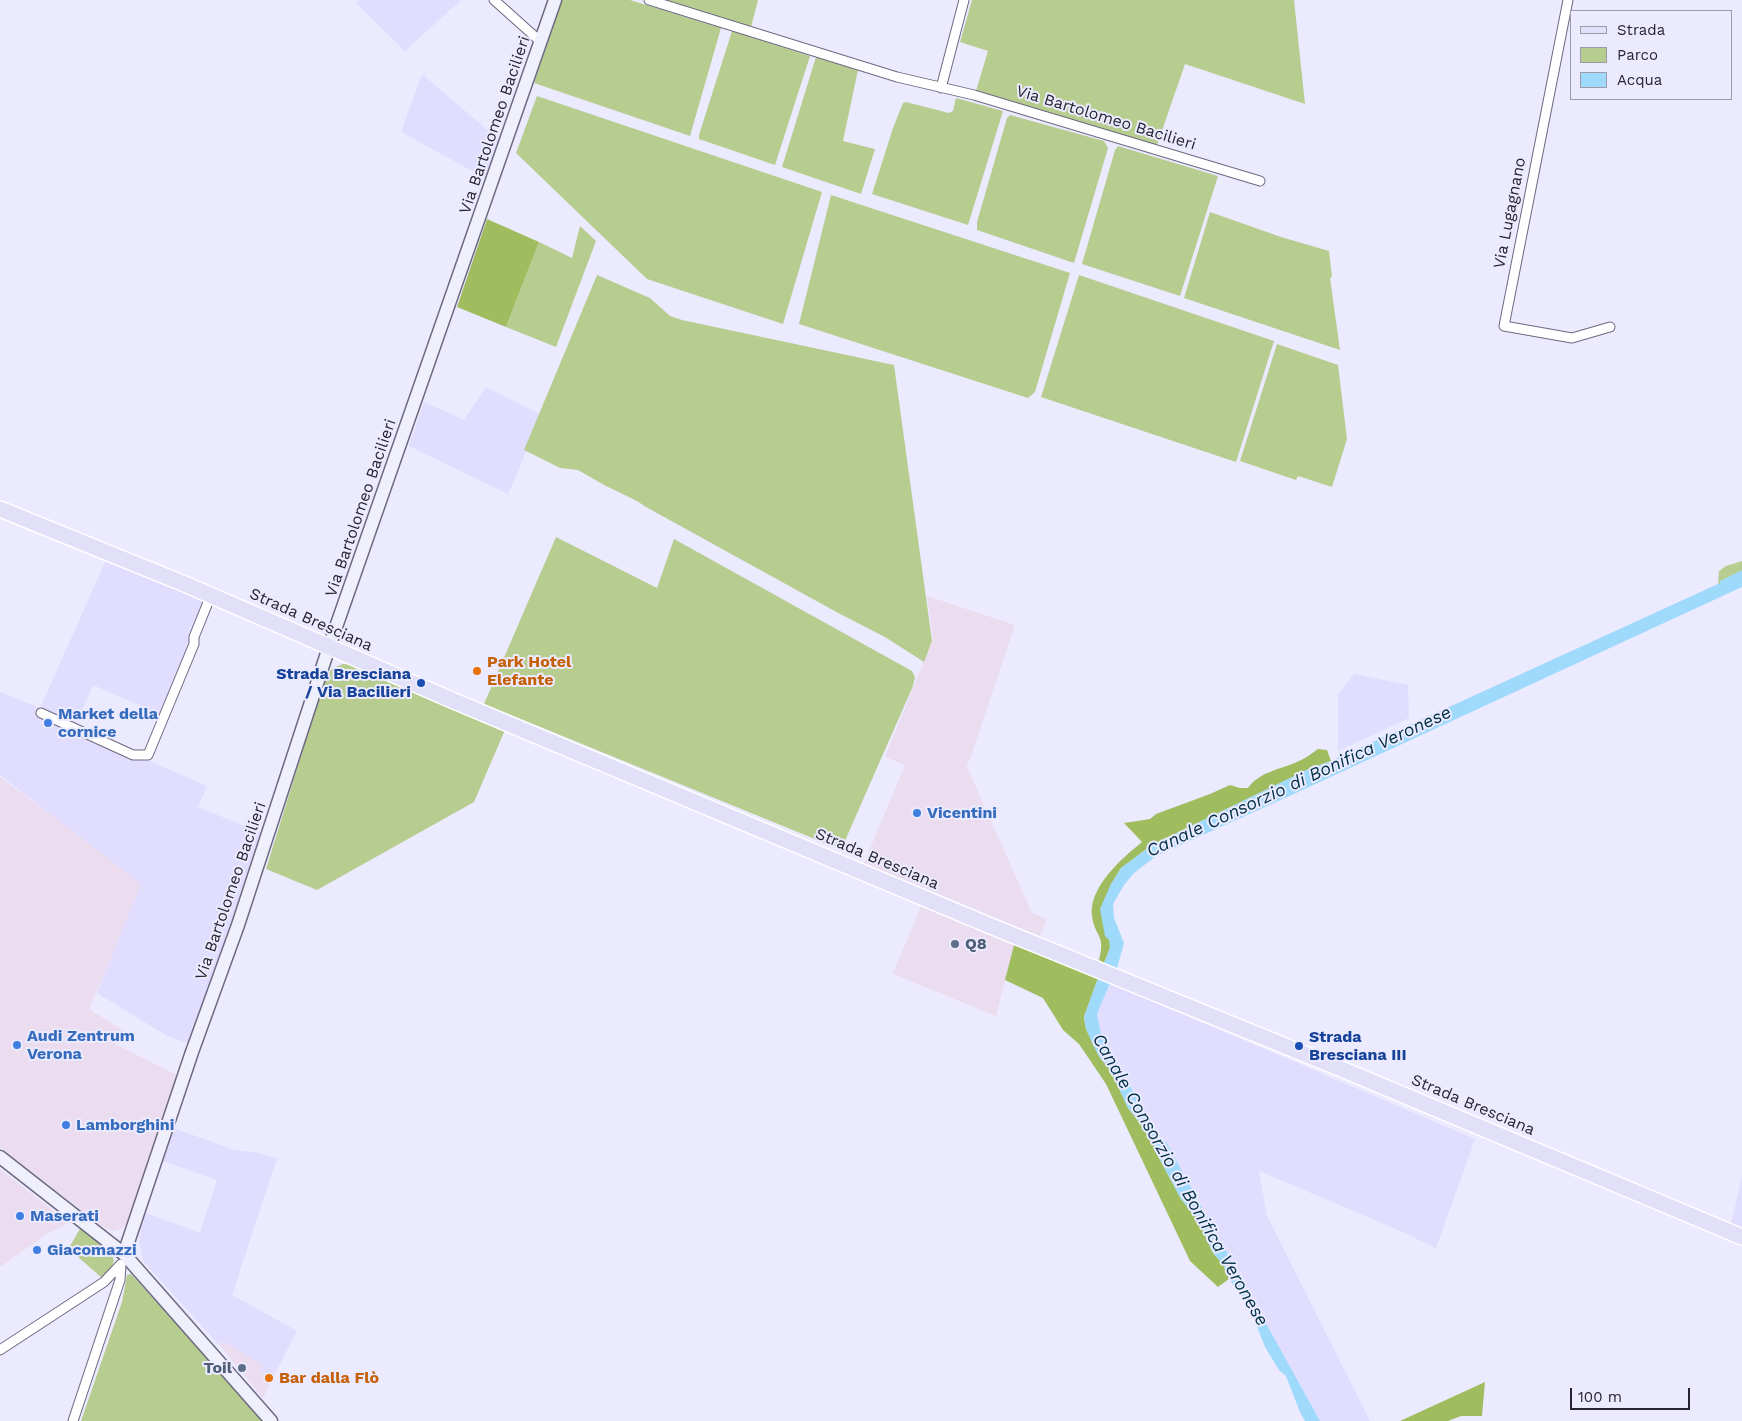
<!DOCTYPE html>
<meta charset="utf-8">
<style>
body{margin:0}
#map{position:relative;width:1742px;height:1421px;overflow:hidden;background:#ebeaff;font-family:"Work Sans",sans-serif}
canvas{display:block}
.legend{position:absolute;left:1570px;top:10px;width:162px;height:90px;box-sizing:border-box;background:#ebeaff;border:1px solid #9c9bac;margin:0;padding:6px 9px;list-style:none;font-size:15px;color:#26252f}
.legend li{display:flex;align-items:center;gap:10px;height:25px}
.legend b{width:25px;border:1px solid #9c9bac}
.scale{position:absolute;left:1570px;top:1388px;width:120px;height:22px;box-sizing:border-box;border:2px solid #26252f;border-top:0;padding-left:6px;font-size:15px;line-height:18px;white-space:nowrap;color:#26252f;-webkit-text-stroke:4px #ebeaff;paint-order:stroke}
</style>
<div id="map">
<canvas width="1742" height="1421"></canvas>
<ul class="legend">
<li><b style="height:6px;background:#e2e0f9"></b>Strada</li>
<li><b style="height:14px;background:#b7cd8f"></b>Parco</li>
<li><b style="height:14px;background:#9fd9fb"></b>Acqua</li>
</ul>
<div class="scale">100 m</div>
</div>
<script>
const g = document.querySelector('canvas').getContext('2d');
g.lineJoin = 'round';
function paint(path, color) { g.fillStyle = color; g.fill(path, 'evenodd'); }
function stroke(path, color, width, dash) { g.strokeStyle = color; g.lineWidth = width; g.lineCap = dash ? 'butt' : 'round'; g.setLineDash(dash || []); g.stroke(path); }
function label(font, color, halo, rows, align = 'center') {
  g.font = font + ' "Work Sans",sans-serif'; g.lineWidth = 4; g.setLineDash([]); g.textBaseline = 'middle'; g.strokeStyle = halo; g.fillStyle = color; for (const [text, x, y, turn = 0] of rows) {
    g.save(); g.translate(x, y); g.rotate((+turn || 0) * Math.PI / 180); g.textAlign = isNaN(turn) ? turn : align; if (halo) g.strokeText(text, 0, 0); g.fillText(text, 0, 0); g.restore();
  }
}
paint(new Path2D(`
 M927,596L1015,625L970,759L966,765L1032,913L1047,919L1040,936L864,863L905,765L885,757L933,639Z
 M0,777L144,883L89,1009L124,1031L115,1044L179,1076L126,1224L121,1229L113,1231L102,1226L0,1147Z
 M921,906L1014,945L996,1016L893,974Z
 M0,1169L69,1223L48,1233L0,1267Z
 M222,1340L264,1365L261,1372L267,1375L265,1378L271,1381L263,1398L220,1346Z`), '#ecdcef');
paint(new Path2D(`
 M359,0H461L405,51L356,3Z
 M422,74L499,140L485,178L401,132Z
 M486,387L542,415L508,494L409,446L424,402L464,420Z
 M106,560L212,605L167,717L93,685L76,725L150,761L207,786L198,807L264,834L193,1045L167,1036L97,993L141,884L0,775V692L40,708Z
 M1354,674L1408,685L1409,718L1338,751V695Z
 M1110,983L1475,1139L1436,1248L1396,1229L1259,1171L1267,1216L1370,1421H1320L1166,1142L1160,1139L1101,1033L1097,1014Z
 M173,1128L235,1150L254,1152L277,1158L232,1295L297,1331L271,1381L265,1378L266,1375L261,1372L263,1365L222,1341L220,1346L143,1261L139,1241L144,1212L200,1233L217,1180L163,1161Z
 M1742,1176V1233L1730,1228Z`), '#e0ddff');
paint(new Path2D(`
 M562,0H630L721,28L690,136L534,83Z
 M665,0H758L751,27Z
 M972,0H1294L1305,104L1185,64L1156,148L975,94L988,51L960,42Z
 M732,31L810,56L775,165L699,139V135Z
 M816,57L858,70L843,141L875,149L861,194L782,167Z
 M537,96L822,192L783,324L647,279L516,153Z
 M956,98L1003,111L968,225L872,194L893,128L903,103L906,102L949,113L953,111Z
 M1010,115L1104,141L1108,148L1074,263L977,230V222L1007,118Z
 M1118,146L1218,176L1180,296L1082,264L1115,150Z
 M831,195L1070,273L1035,392L1028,398L799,324Z
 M1210,212L1281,237L1329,251L1332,277L1330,278L1340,350L1184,298Z
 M580,226L596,241L556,347L506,327L539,242L572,258Z
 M597,275L650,298L670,316L682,320L894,365L932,641L924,662L885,637L840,614L646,507L637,501L604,485L578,470L560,468L524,450Z
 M1079,275L1274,341L1236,462L1041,397Z
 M1277,344L1338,365L1347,439L1332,487L1298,476L1296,480L1240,461Z
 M556,537L657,588L674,539L912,671L915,677L913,686L844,843L837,846H832L484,704Z
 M1742,561V574L1738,578L1718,584L1719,571L1726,566Z
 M343,664L354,665L505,730L474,802L317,890L266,869L326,675L333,668Z
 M81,1227L112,1255L114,1261L111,1268L102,1278L70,1250V1246Z
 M131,1274L264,1421H81L122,1302L127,1275Z`), '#b7cd8f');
paint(new Path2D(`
 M487,219L539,242L506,327L457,307Z
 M1318,749L1327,750L1331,761L1311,768L1152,845L1121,868L1110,886V948L1104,963L1099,960C1106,934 1095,938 1092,916C1088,888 1122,858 1142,842L1124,823L1150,819L1156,814L1210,794L1230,785L1240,788H1248C1259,772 1281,769 1297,762C1306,758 1311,754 1318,749Z
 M1014,945L1098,978L1084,1017L1086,1029L1100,1058L1110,1069L1128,1108L1151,1137L1158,1156L1181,1199L1191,1211L1199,1218L1203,1231L1213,1253L1223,1264L1229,1279L1218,1287L1190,1261L1106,1084L1079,1044L1063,1030L1043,998L1005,980Z
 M1485,1382L1482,1416H1461L1448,1421H1400Z`), '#9fbd5f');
paint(new Path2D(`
 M1742,574V587L1285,798L1156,856L1134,873L1124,885L1113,904L1114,918L1124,943L1117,968L1104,963L1110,948L1109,940L1105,936L1100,909L1110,886L1121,868L1152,845L1311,768L1331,761L1718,584L1738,578Z
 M1098,978L1110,983L1097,1014L1101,1034L1160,1139L1166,1142L1320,1421H1305L1300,1412L1286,1376L1279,1370L1265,1347L1249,1306L1229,1279L1223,1264L1213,1253L1203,1231L1199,1218L1191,1211L1181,1199L1158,1156L1151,1137L1128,1108L1110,1069L1100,1058L1094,1047L1086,1029L1084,1017Z`), '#9fd9fb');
stroke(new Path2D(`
 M1724,584L1742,575`), '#9fd9fb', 9);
const street = new Path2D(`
 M494,0L541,42
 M649,0L897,77L974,95L1260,181
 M1568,0L1504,326L1572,338L1610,327
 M941,88L964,0
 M41,713L133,755H148L194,644V637L211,595
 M0,1350L104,1282L121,1264
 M73,1421L120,1280L121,1265`);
const secondary = new Path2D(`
 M0,1157L124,1254L271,1421
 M124,1254L192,1052L238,925L329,647L555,0`);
const primary = new Path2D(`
 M0,509L187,585L454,701L993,927L1339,1068L1742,1237`);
stroke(street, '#6c6980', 11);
stroke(secondary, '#6c6980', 15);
stroke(primary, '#fff', 18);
stroke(street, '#fff', 9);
stroke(secondary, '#f0f0fc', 12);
stroke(primary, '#e2e0f9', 15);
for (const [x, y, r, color] of [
 [477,671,5,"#e8710a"],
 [421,683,5,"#1a4fb4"],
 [48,723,5,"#3f7fe0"],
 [917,813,5,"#3f7fe0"],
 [955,944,5,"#5c6f8a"],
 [17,1045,5,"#3f7fe0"],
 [1299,1046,5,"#1a4fb4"],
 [66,1125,5,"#3f7fe0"],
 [20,1216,5,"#3f7fe0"],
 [37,1250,5,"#3f7fe0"],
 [242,1368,5,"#5c6f8a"],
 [269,1378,5,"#e8710a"]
]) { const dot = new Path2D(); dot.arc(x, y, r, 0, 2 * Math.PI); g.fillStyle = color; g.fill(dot); stroke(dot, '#ebeaff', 2); }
label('16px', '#26252f', '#ebeaff', [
 ["Via Bartolomeo Bacilieri",1106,118,17],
 ["Via Bartolomeo Bacilieri",495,125,-71],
 ["Via Lugagnano",1510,213,-79],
 ["Via Bartolomeo Bacilieri",361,508,-71],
 ["Strada Bresciana",311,620,24],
 ["Strada Bresciana",877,859,23],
 ["Via Bartolomeo Bacilieri",231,891,-71],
 ["Strada Bresciana",1473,1105,23]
]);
label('bold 16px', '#c56008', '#ebeaff', [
 ["Park Hotel",487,662],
 ["Elefante",487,680],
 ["Bar dalla Flò",279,1378]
], 'left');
label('bold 16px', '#164399', '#ebeaff', [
 ["Strada Bresciana",411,674],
 ["/ Via Bacilieri",411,692],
 ["Strada",1309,1037,"left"],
 ["Bresciana III",1309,1055,"left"]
], 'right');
label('bold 16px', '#366cbe', '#ebeaff', [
 ["Market della",58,714],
 ["cornice",58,732],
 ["Vicentini",927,813],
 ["Audi Zentrum",27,1036],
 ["Verona",27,1054],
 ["Lamborghini",76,1125],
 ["Maserati",30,1216],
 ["Giacomazzi",47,1250]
], 'left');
label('bold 16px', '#4e5e75', '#ebeaff', [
 ["Q8",965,944],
 ["Toil",232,1368,"right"]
], 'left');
label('italic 18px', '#003147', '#ebeaff', [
 ["Canale Consorzio di Bonifica Veronese",1299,782,-25],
 ["Canale Consorzio di Bonifica Veronese",1180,1180,60]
]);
</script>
